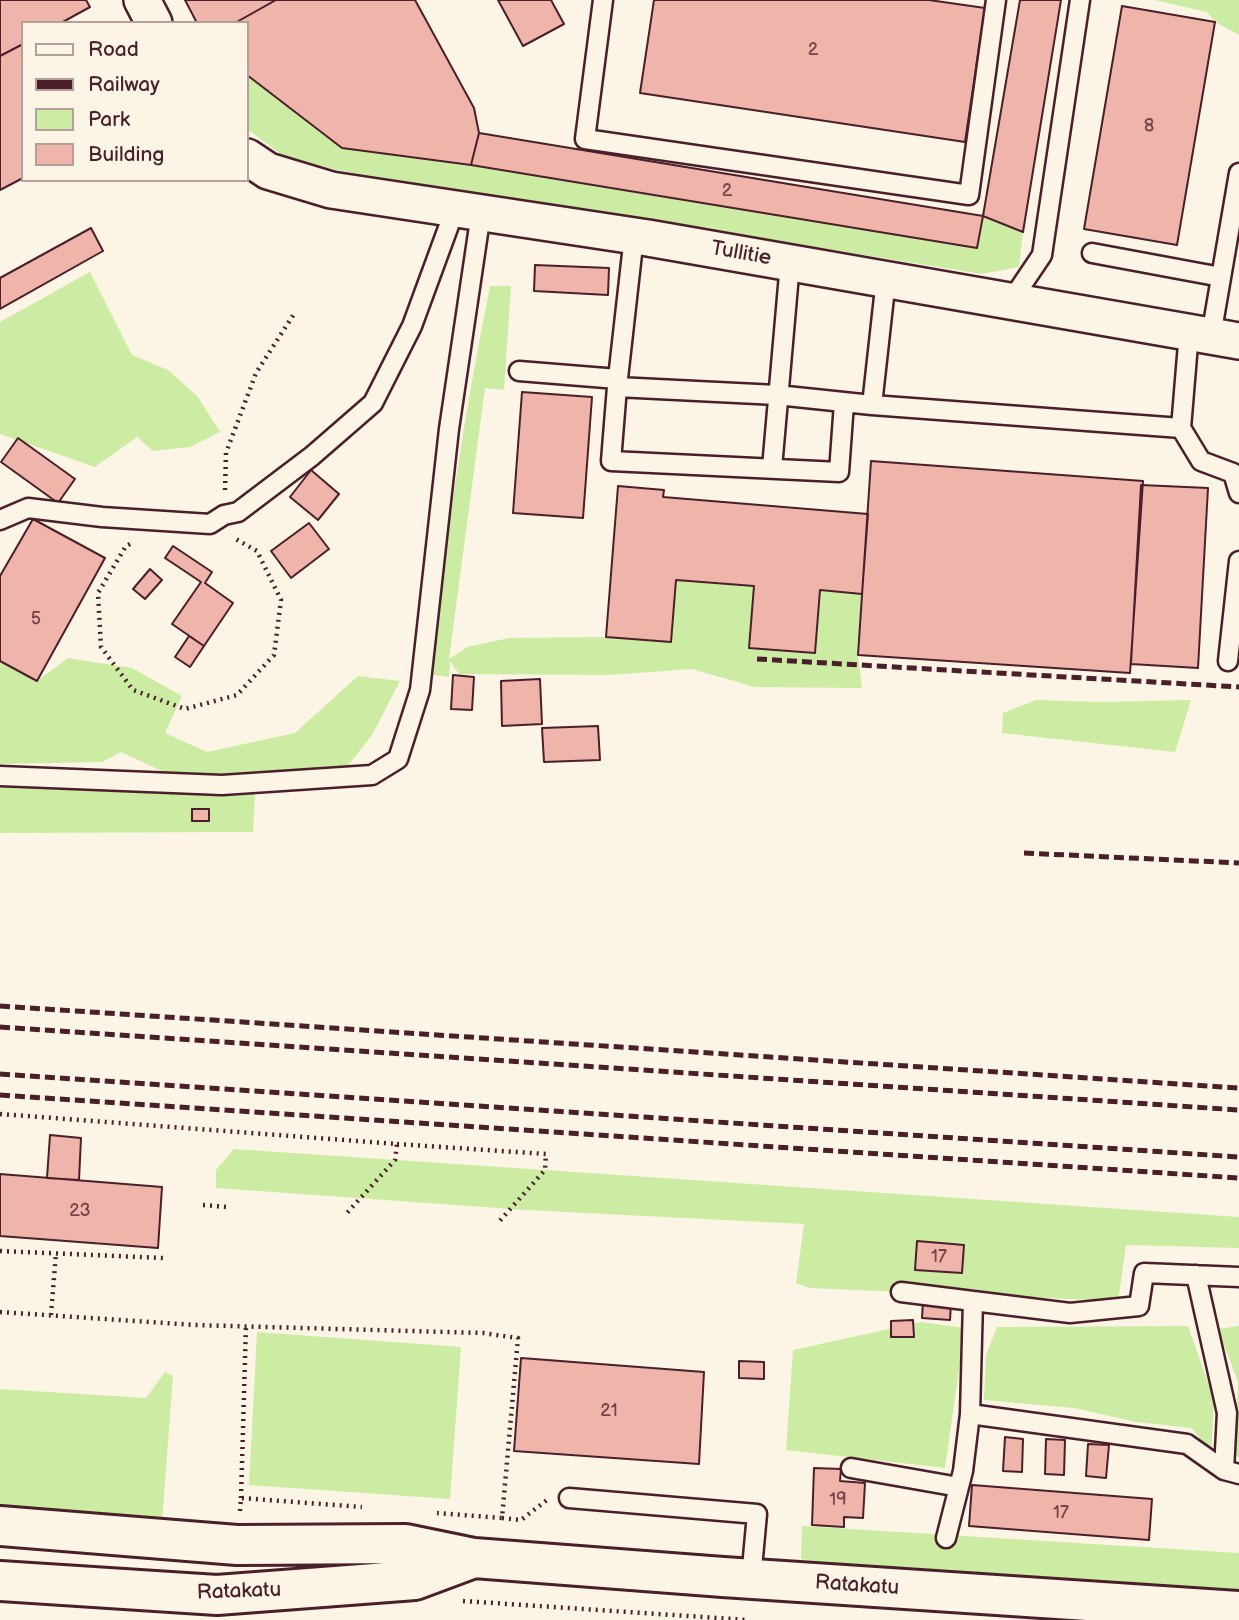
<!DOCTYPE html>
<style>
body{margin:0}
#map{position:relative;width:1239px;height:1620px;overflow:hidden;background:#fcf5e5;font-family:"Balsamiq Sans",sans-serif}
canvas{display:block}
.legend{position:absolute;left:21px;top:21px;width:228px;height:161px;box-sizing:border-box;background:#fcf5e5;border:2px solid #b59f9b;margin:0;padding:9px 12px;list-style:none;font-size:21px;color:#4a1f2b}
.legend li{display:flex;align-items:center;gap:14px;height:35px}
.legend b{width:35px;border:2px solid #b59f9b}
</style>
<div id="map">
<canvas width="1239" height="1620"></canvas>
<ul class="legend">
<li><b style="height:9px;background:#fcf5e5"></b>Road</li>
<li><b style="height:9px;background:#4a1f2b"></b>Railway</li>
<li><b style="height:19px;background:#cceba3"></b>Park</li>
<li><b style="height:19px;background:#f0b5aa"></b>Building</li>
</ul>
</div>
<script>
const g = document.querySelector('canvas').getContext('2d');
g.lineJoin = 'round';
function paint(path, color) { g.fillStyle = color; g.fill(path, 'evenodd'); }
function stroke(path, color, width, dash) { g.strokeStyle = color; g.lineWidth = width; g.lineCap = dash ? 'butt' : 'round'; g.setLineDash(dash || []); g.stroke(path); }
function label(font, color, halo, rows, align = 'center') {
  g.font = font + ' "Balsamiq Sans",sans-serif'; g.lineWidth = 5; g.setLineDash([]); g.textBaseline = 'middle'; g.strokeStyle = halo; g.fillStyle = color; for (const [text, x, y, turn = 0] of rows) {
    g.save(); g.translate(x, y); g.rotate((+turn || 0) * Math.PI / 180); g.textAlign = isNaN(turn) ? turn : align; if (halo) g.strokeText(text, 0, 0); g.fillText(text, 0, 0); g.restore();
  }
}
paint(new Path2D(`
 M1154,0H1239V35L1215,22L1207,12Z
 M247,75L342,148L471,165L977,248L983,216L1023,232L1019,267L982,274L336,170L282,155L247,129Z
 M90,272L132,355L168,370L198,397L220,432L190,447L153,451L137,437L95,467L0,434V322Z
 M490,286H511L504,390L485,388L449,659L467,647L509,638L606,637L676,580L754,586L749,648L815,653L820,591L862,594L858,655L862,688L755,687L692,669L609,675L459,674L450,661L449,677L433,675C444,544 464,415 490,286Z
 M68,658L132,668L182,696L165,733L207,752L295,733L358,676L400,681L372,735L339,777L190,784L121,752L102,762L0,764V661L37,681Z
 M1036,700L1101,702L1191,700L1175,752L1002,733L1003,713Z
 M0,786L223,796L255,794L253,832L0,833Z
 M234,1149L1239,1217V1248L1126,1245L1118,1301L809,1288L796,1283L804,1224L526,1210L216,1188V1170Z
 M921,1322L965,1328L945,1468L786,1450L793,1350Z
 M1188,1326L1214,1399L1211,1454L1192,1428L1136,1422L1074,1408L984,1400L986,1355L997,1327Z
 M1239,1326V1457L1235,1456L1238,1382L1218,1329Z
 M257,1332L461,1347L450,1499L249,1485Z
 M165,1372L173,1376L162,1522L0,1506V1389L146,1398Z
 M802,1526L1239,1553V1595L848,1568L801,1559Z`), '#cceba3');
const building = new Path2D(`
 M0,0H86L90,7L61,23H23V44L0,56Z
 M185,0H276L235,23H197Z
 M276,0H415L474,108L479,133L471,165L342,148L247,75V23H235Z
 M498,0H551L564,24L523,46Z
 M654,0H929L985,8L965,142L640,93Z
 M1020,0H1061L1023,232L983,216Z
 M1122,6L1215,22L1177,245L1084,229Z
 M23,44V178L0,190V56Z
 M479,133L983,216L977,248L471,165Z
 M91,228L103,251L0,309V278Z
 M535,265L609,268L608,295L534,291Z
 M522,392L592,397L583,518L513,513Z
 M18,438L75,479L58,503L1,462Z
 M871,461L1143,481L1130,673L858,655Z
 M311,470L339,494L318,520L290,497Z
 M1141,485L1208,488L1198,668L1131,664Z
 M618,486L664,490L663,497L868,514L862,594L820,590L815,653L749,648L754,586L676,580L671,642L606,637Z
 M33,519L105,558L37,681L0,661V576Z
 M309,523L329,549L291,578L271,551Z
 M173,546L212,572L205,583L233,603L204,646L172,624L201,582L165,558Z
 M150,569L162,580L145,599L133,589Z
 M189,636L204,646L190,667L175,657Z
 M453,675L474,677L472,710L451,709Z
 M540,679L542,724L502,726L501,681Z
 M598,726L600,760L544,762L542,728Z
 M192,809H209V821H192Z
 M50,1135L81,1138L79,1180L47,1178Z
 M0,1174L162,1187L158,1248L0,1236Z
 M917,1241L964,1245L962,1273L915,1270Z
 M923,1301L951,1303L950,1320L922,1318Z
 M913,1320L914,1337H891V1321Z
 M521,1358L704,1372L699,1464L514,1451Z
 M739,1361L764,1362V1379L739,1378Z
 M1005,1437L1023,1439L1022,1472L1003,1471Z
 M1046,1439L1065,1440L1064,1475L1045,1474Z
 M1088,1444L1109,1445L1106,1478L1086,1476Z
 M814,1468L841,1469L840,1481L865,1483L863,1518L844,1517V1527L812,1525Z
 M972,1485L1152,1499L1149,1540L969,1526Z`);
paint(building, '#f0b5aa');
stroke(building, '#4a1f2b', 2);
const lane = new Path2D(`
 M603,0L585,139L969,195L996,0
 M634,236L617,387L777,395L872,405L886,279
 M1092,253L1221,277
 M1011,301L1042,255L1080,0
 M1189,332L1181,428L1201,461L1233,473L1239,493
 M1211,336L1239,173
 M519,371L618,379
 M617,387L611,461L839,472L844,403
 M872,405L1181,428
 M772,468L790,263
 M0,520L28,508L102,517L210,524L224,515L238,512L312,456L373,403L412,326L455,209
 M1228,661L1239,561
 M0,776L222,785L372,775L398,759L420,690L449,429L481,213
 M1196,1275L1227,1413L1224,1470
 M1239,1277L1144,1273L1139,1306L1070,1313L973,1301L970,1414L1187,1444L1224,1470L1239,1474
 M901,1292L973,1301
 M851,1468L959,1487
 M569,1498L757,1514L751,1579
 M946,1538L963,1471L970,1414`);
const street = new Path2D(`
 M142,0L154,23
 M247,157L268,171L331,190L648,238L1239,341`);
const secondary = new Path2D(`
 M0,1526L237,1545L406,1544L474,1558L723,1577L1239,1611
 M0,1581L217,1595L415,1580L474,1558`);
stroke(lane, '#4a1f2b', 23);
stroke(street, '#4a1f2b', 40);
stroke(secondary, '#4a1f2b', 44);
stroke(new Path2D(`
 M225,490L226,453L256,373L294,314
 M130,544L126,546L98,593L101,647L133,690L185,709L237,695L274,655L281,600L257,551L234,538
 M0,1114L397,1144L395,1160L346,1214
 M397,1144L546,1154L545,1170L497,1224
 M203,1205L227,1207
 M0,1251L163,1258
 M0,1312L195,1325L483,1333L518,1338L502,1518L437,1513
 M51,1315L56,1253
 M241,1498L246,1325
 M240,1511L241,1498L362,1507
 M502,1518L521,1520L547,1500
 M463,1601L748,1620`), '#4a1f2b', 4.5, [2, 5]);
stroke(lane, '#fcf5e5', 18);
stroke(street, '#fcf5e5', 35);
stroke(secondary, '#fcf5e5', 38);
stroke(new Path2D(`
 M757,659L1239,687
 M1024,853L1239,863
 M0,1006L1239,1088
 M0,1027L1239,1110
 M0,1074L1239,1157
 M0,1095L1239,1178`), '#4a1f2b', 5, [10, 5]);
label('18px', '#74444b', null, [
 ["2",813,50],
 ["8",1149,126],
 ["2",727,191],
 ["5",36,619],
 ["23",80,1211],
 ["17",939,1257],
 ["21",609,1411],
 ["19",838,1500],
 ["17",1061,1513]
]);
label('21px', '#4a1f2b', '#fcf5e5', [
 ["Tullitie",741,254,10],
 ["Ratakatu",857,1586,4],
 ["Ratakatu",239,1592,-2]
]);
</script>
